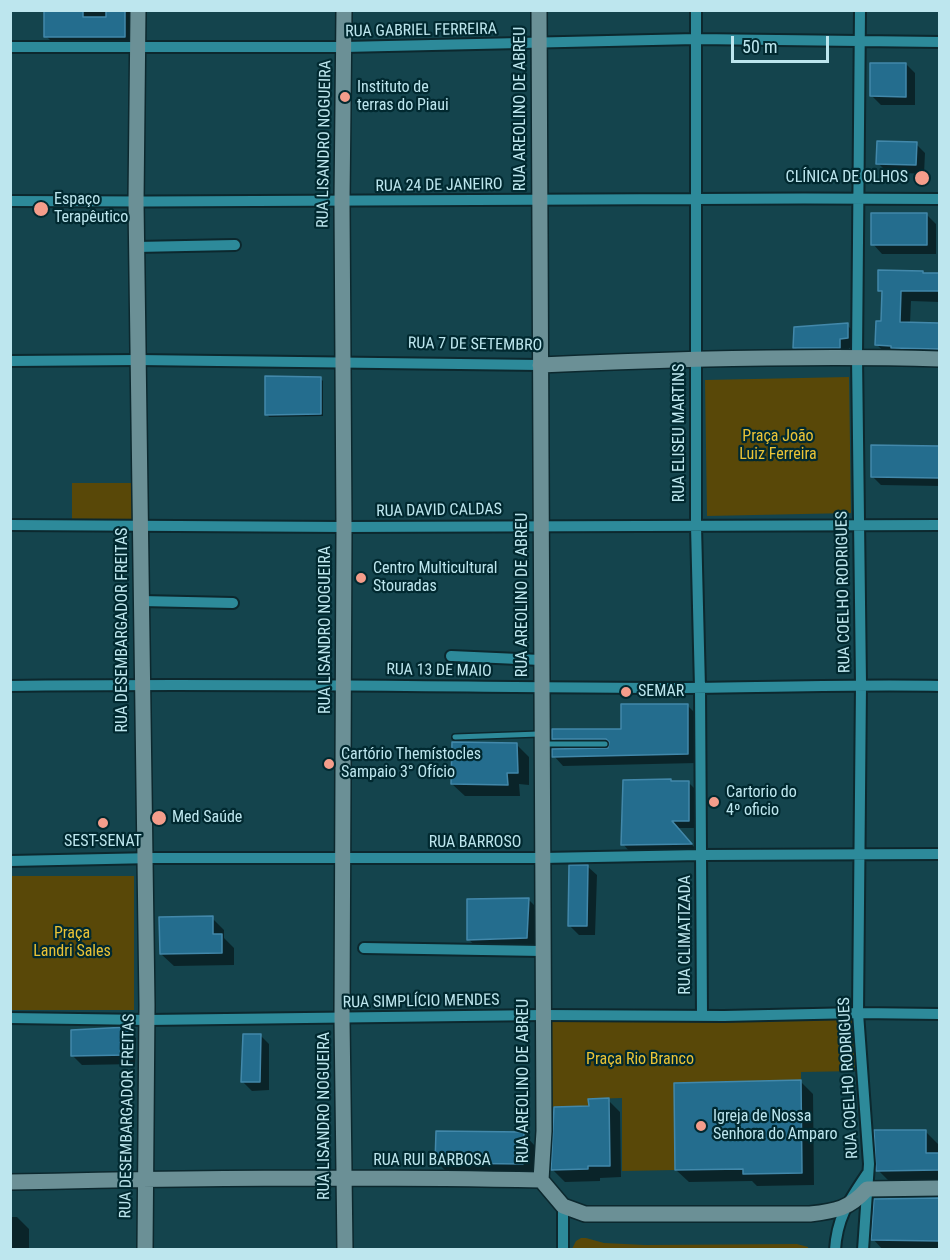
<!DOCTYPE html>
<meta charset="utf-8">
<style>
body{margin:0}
#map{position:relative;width:950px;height:1260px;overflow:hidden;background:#14444d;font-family:"Roboto Condensed",sans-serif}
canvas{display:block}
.frame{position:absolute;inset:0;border:12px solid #bde6ee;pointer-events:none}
.scale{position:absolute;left:731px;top:36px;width:98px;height:27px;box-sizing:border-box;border:3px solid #bde6ee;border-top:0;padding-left:8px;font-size:18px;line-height:21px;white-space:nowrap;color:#bde6ee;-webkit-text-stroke:4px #012930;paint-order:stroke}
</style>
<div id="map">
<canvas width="950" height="1260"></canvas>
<div class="frame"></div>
<div class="scale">50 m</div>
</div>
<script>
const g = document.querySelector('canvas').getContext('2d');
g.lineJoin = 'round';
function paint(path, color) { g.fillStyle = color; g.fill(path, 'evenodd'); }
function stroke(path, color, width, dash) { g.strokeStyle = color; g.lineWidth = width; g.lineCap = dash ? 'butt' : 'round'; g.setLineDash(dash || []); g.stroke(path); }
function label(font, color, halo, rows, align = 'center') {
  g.font = font + ' "Roboto Condensed",sans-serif'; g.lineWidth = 4.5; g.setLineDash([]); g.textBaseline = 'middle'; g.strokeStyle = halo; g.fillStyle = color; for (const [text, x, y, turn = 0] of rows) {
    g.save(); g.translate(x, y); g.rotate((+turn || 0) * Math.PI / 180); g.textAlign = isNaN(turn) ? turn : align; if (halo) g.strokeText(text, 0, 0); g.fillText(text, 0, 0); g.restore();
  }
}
paint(new Path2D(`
 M849,377L851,513L707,516L705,380Z
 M72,483H132V521L72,522Z
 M11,876H134V1010H11Z
 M854,1015L859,1071L801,1072V1080L675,1083V1170L622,1171V1098L589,1099V1106L548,1107L547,1020Z
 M581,1238H586L604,1243L645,1245L797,1244L808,1247V1249H572L576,1241Z`), '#594808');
paint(new Path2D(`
 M45,10H137V49L58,48L46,36Z
 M906,64L915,73V105H881L872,96Z
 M916,144L925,153L924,174L887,172L878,163Z
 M927,215L936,224V254H882L873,244Z
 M879,272L940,274V302L911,301L910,323L940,324V359L888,355L877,345L883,323V294L879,290Z
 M847,325L856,334L857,347L849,348L848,356H804L795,347Z
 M320,378L323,381V416L269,417L267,414Z
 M873,447L940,448V486L881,485L872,476Z
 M688,706L697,715V763L563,766L554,756L565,750L554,738L622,731Z
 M516,744L529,757V785L519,784L520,796H465L452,784Z
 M671,781L688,782L695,789V828H676L697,850L630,852L623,844Z
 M587,866L597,875L595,935H579L570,926Z
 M529,900L541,912L539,950L481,951L468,939Z
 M212,918L224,930V938L234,948V965L174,966L161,954Z
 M127,1029L136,1038L135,1064L82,1065L73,1056Z
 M260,1035L269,1044V1090L252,1091L243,1082Z
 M801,1082L813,1094L814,1185L757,1186L752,1181L689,1182L676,1170Z
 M608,1100L620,1112L621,1177L600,1178V1181L565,1182L553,1170L590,1107Z
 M925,1131L938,1144L940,1182H890L878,1170Z
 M523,1133L535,1146V1175L449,1174L437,1162Z
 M940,1198V1250H883L873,1239L875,1200Z
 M10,1217H17L29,1229V1250H10Z`), '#0007');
const building = new Path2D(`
 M44,10H83V17H106V10H125V37H44Z
 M870,63H906V97L870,96Z
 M877,141L917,142L916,165L876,164Z
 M871,213H927V245H871Z
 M878,270L923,271V273H939V291H901L900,322L939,323V349L891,348V346L875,345L876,321H881L882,291H878Z
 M848,323V338L840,339V348H793L794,327Z
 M265,376L321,377V414L265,415Z
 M871,445L939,446V478L871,477Z
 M621,704H688V754L552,757V749L608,748L609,742L606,739H552V729H621Z
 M452,742L517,743L518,773H507L508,785L451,784Z
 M671,779V781H689V821H672L692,844L621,845L623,780Z
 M569,865H588L587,926H568Z
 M529,898L527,938L467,940V899Z
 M213,916V934H222V953L160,954L159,917Z
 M128,1027L127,1055L71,1056V1030Z
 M243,1034H261L260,1082H241Z
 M801,1080L802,1173L743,1174V1169L675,1170L674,1083Z
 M609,1098L610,1166H588V1169L551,1170L554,1107L589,1106L588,1099Z
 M874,1130H926V1153H939V1170L876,1171Z
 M436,1131L524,1132L523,1164L435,1163Z
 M939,1198V1241L871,1240L874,1199Z`);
paint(building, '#246d8e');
stroke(building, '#4288aa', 1.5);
const lane = new Path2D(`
 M455,737L539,734
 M543,744H605`);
const street = new Path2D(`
 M696,10V526L700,688L702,1016
 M860,10L857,356L861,684L858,1013L869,1164L863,1250
 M10,47H344L696,39L940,42
 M10,201C320,203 630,197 940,199
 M136,247L235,245
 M10,361L138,360L540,365
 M10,525L344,527L940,525
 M141,601L233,603
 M451,656L541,660
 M10,686C228,683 446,687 664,688C756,688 848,684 940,686
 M10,861L154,858H542L701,855L940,854
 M364,948L542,951
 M10,1018L147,1020L543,1015L724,1016L858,1013L940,1014
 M563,1206V1250
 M835,1250C837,1217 849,1201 867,1174`);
const secondary = new Path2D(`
 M138,10L136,202L147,1005L145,1250
 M344,10L342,202L344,527L342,1018L345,1250
 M539,10L544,1131L541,1180
 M540,365C673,359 806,355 940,359
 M10,1182C187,1178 365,1176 541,1180L563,1206L585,1214H810C836,1211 849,1209 867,1189L940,1188`);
stroke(lane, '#0c282e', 8);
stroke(street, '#0c282e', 14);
stroke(secondary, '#0c282e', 18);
stroke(lane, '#2d8a9a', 5);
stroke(street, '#2d8a9a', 10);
stroke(secondary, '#6b9096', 15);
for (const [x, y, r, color] of [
 [345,97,6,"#f49d8b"],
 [922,178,8,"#f49d8b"],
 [41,209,8,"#f49d8b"],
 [361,578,6,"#f49d8b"],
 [626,692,6,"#f49d8b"],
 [329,764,6,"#f49d8b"],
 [714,802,6,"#f49d8b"],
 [159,818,8,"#f49d8b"],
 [103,823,6,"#f49d8b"],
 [701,1126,6,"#f49d8b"]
]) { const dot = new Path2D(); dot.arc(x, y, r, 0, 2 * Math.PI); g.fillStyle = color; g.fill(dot); stroke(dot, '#012930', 2); }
label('16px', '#bde6ee', '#012930', [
 ["RUA GABRIEL FERREIRA",421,31,-1],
 ["RUA AREOLINO DE ABREU",521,109,-90],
 ["RUA LISANDRO NOGUEIRA",325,144,-89],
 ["RUA 24 DE JANEIRO",439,186,-1],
 ["RUA 7 DE SETEMBRO",475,345,1],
 ["RUA ELISEU MARTINS",680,433,-90],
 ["RUA DAVID CALDAS",439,511,-1],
 ["RUA COELHO RODRIGUES",844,592,-91],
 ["RUA AREOLINO DE ABREU",523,595,-90],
 ["RUA DESEMBARGADOR FREITAS",123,630,-90],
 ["RUA LISANDRO NOGUEIRA",326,630,-90],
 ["RUA 13 DE MAIO",439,671,1],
 ["RUA BARROSO",475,843],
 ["RUA CLIMATIZADA",686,935,-90],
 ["RUA SIMPLÍCIO MENDES",421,1002,-1],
 ["RUA COELHO RODRIGUES",849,1078,-93],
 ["RUA AREOLINO DE ABREU",524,1081,-90],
 ["RUA DESEMBARGADOR FREITAS",128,1116,-89],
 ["RUA LISANDRO NOGUEIRA",325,1116,-90],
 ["RUA RUI BARBOSA",432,1161]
]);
label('16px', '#bde6ee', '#012930', [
 ["Instituto de",357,88],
 ["terras do Piaui",357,106],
 ["CLÍNICA DE OLHOS",908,178,"right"],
 ["Espaço",54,200],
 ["Terapêutico",54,218],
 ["Centro Multicultural",373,569],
 ["Stouradas",373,587],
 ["SEMAR",638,692],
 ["Cartório Themístocles",341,755],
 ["Sampaio 3° Ofício",341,773],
 ["Cartorio do",726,793],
 ["4º oficio",726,811],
 ["Med Saúde",172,818],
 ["SEST-SENAT",103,842,"center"],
 ["Igreja de Nossa",713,1117],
 ["Senhora do Amparo",713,1135]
], 'left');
label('16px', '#eac336', '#012930', [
 ["Praça João",778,437],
 ["Luiz Ferreira",778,455],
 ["Praça",72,934],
 ["Landri Sales",72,952],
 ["Praça Rio Branco",640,1060]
]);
</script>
